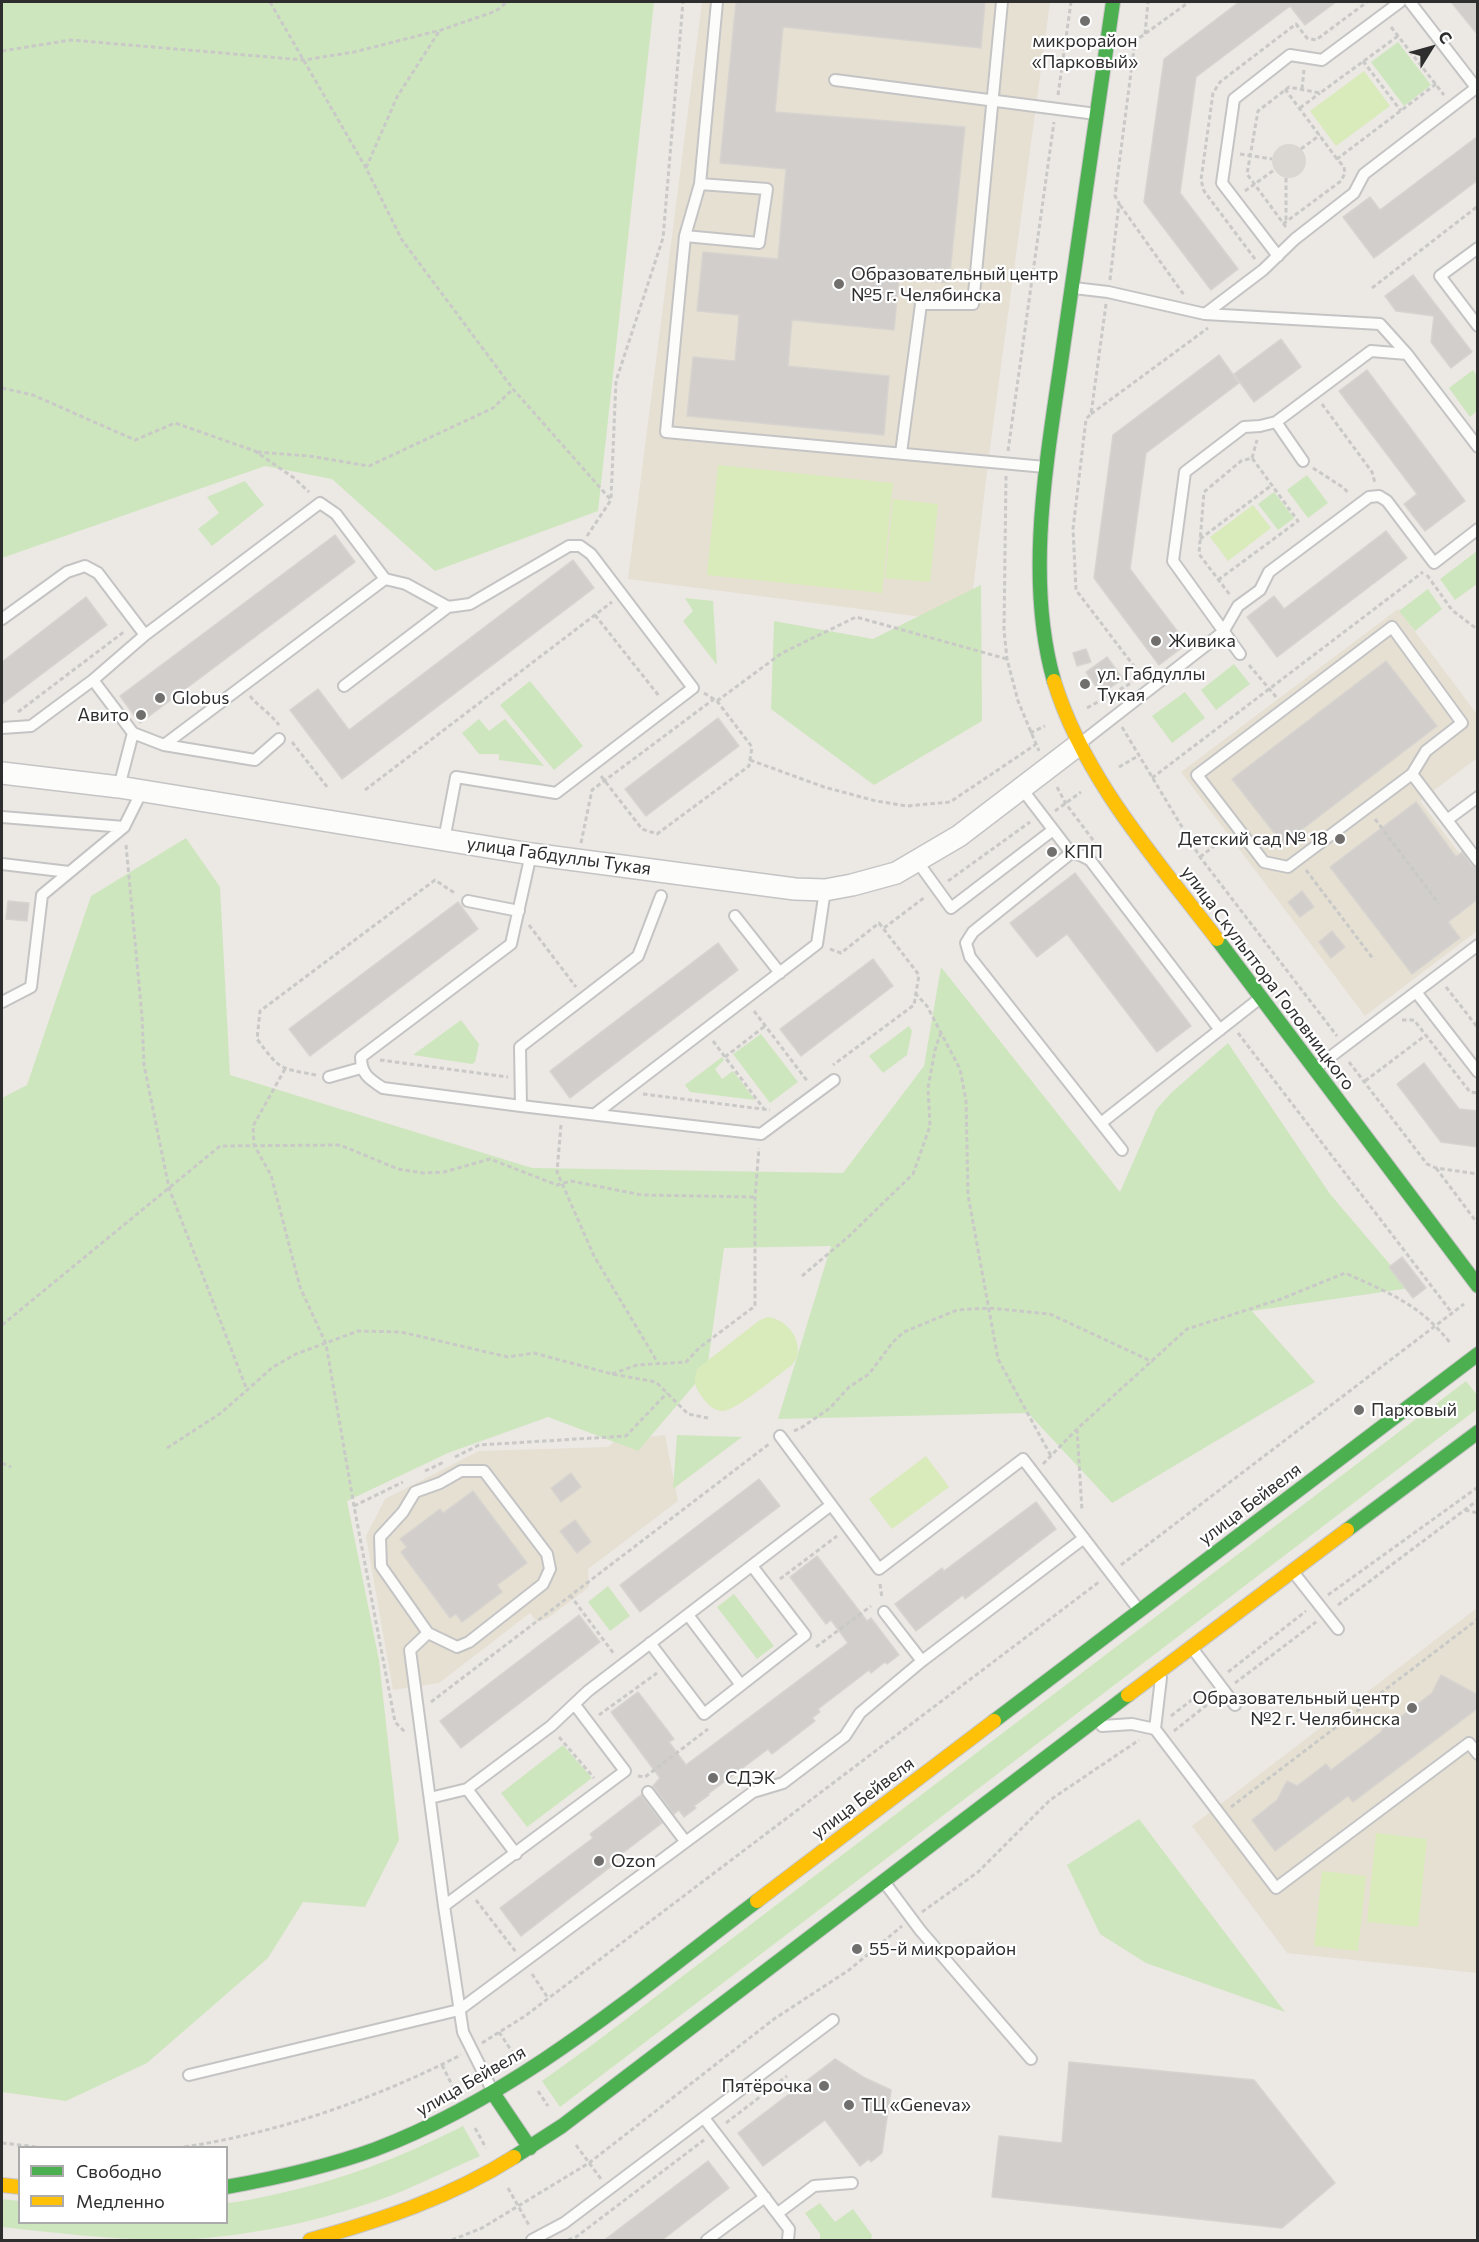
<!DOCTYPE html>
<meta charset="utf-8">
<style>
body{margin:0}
#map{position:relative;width:1479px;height:2242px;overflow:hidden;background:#ece8e4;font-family:Commissioner,sans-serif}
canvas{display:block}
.frame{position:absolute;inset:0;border:3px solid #2e2e2e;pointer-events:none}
.legend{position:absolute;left:18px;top:2146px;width:210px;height:78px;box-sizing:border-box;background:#fff;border:2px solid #ababab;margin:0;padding:8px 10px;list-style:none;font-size:18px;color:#2e2e2e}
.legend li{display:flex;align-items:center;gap:12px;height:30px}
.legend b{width:30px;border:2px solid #ababab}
.north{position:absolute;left:1401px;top:18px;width:60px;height:60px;-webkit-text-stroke:4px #fff;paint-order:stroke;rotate:53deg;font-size:16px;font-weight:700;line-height:24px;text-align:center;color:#2e2e2e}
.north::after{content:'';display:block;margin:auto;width:21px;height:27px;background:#2e2e2e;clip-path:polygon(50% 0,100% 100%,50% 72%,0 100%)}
</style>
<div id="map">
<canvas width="1479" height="2242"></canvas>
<div class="frame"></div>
<ul class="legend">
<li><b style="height:8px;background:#4caf50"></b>Свободно</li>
<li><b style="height:8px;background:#ffc107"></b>Медленно</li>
</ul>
<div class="north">С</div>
</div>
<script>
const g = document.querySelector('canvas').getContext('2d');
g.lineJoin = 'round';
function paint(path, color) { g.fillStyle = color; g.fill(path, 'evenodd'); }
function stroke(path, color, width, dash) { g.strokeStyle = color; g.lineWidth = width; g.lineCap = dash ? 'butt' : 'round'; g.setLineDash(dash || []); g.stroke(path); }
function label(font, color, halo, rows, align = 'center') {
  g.font = font + ' Commissioner,sans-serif'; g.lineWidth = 4.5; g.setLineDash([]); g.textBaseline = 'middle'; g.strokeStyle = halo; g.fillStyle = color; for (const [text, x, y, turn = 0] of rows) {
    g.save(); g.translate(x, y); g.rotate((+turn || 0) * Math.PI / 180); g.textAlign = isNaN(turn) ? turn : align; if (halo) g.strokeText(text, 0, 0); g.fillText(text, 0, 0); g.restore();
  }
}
paint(new Path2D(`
 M702,2H1050L988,463L969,623L628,579Z
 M1398,609L1477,714V758L1420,801L1477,877V931L1365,1016L1181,772Z
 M665,1435L678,1501L588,1569L589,1587L548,1618L537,1622L530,1613L439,1683L393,1690L366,1536L385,1499L479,1451L608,1447L616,1440Z
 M1477,1608V1973L1287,1953L1192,1826Z`), '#e6e0d3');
paint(new Path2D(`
 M2,2H654L598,511L435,571L332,479L265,466L2,558Z
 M1398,42L1431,85L1404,106L1371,62Z
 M1473,370L1477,376V411L1470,417L1449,388Z
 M1307,475L1328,503L1308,518L1287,490Z
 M245,481L264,505L212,546L198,529L219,513L207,497Z
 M1274,492L1294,518L1278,530L1258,504Z
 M1477,551V584L1455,600L1440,579Z
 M981,585L982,721L874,785L771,709L774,621L873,639Z
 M1428,589L1442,609L1415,631L1399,611Z
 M685,598L713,601L717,665L683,621L693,611Z
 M1234,664L1250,684L1216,710L1201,690Z
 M530,681L583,746L554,770L500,705Z
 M1185,692L1205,718L1172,743L1152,716Z
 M479,719L489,731L505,719L544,766L499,760V754H479L462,733Z
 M186,838L220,887L230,1075L532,1168L843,1173L924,1066L941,967L1120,1192L1156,1110L1171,1093L1228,1043L1330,1194L1410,1288L1252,1311L1315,1382L1112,1503L1028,1413L778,1419L831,1246L724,1248L707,1370L638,1451L548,1417L448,1453L347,1501L379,1660L399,1840L365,1907L303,1902L268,1958L147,2063L66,2101L2,2092V1098L27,1085L91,896Z
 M461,1020L479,1044L475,1062L472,1064L413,1055Z
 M909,1026L912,1031L907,1055L883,1073L869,1056Z
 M761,1034L798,1082L770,1103L733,1054Z
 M722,1057L724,1060L715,1069L722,1079L733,1071L755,1100L690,1092L685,1085Z
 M1466,1381L1477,1395V1409L560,2107L542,2081L592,2045Z
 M677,1435L742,1437L673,1489Z
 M608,1586L630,1616L610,1631L588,1602Z
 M734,1594L774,1646L757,1659L717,1607Z
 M563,1745L592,1778L527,1827L501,1793Z
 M1139,1819L1285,2012L1146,1963L1100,1934L1067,1865Z
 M463,2126L480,2156C455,2167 430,2179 405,2190C338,2217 265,2234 193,2239C129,2242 65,2234 2,2227V2199L19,2201L20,2222H226L227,2203C242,2202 257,2198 272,2195C343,2180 399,2158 463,2126Z
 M820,2203L835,2222L853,2209L872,2235L871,2240H820V2234L805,2213Z`), '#cee6be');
paint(new Path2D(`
 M1364,71L1390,106L1336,146L1310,111Z
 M718,465L893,483L882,593L707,575Z
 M893,499L938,504L930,582L885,578Z
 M1253,505L1271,528L1228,561L1210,537Z
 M768,1317C789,1319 808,1347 792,1365C779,1374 735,1412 722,1411C711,1410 706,1402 700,1394C694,1385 693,1378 698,1368L760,1320Z
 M926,1456L949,1487L892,1529L869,1499Z
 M1376,1833L1427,1839L1418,1927L1367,1922Z
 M1322,1871L1366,1876L1358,1951L1314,1946Z`), '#d9eabb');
paint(new Path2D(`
 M1272 161a17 17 0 1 1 34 0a17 17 0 1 1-34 0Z`), '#dad6d2');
const building = new Path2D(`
 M736,2H985L981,48L783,27L775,112L965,127L949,283L899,278L894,330L792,320L788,366L889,376L884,435L687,416L693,357L735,361L739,315L697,311L703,252L778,259L786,169L720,163Z
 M1239,2H1336L1305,25L1290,6L1196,77L1180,193L1238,269L1211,290L1144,202L1164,59Z
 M1451,2H1478V35Z
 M1478,136V180L1374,258L1343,217L1370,197L1380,210Z
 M1413,275L1472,352L1451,368L1431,342L1434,316L1396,311L1385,296Z
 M1281,339L1301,367L1254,402L1234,374Z
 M1219,355L1239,383L1146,453L1130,569L1187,644L1159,665L1094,578L1113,435Z
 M1367,370L1465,501L1425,531L1404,504L1417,494L1339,391Z
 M1386,531L1407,558L1277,657L1247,617L1274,596L1284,609Z
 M335,535L355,562L140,723L120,696Z
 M573,560L594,588L342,779L290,710L318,689L349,730Z
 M86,597L107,625L2,704V662Z
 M1086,649L1091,662L1077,666L1073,653Z
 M1107,657L1123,679L1101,694L1086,672Z
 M1386,661L1437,726L1283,844L1232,779Z
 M718,718L739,746L646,816L625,789Z
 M1416,802L1456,857L1462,852L1472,866L1478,868V899L1448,922L1460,938L1412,974L1330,867Z
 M1075,873L1191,1026L1157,1052L1067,934L1037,957L1010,923Z
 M1302,891L1314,907L1300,917L1288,902Z
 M8,901L29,903L27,921L6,919Z
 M458,902L478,929L310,1056L289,1029Z
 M1332,931L1345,947L1331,958L1319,942Z
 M718,943L738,970L570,1098L550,1071Z
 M873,959L893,986L801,1056L780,1029Z
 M1424,1063L1459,1109L1478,1111V1147L1441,1142L1397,1084Z
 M1402,1257L1426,1288L1413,1298L1389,1267Z
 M571,1473L581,1487L561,1502L551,1488Z
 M759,1479L780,1506L640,1612L620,1585Z
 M473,1491L527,1563L497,1585L502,1592L462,1622L456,1614L450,1618L401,1552L407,1547L400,1539L440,1509L443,1513Z
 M1036,1502L1056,1529L965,1599L963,1595L916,1631L895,1604L942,1568L944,1571Z
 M575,1520L591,1542L577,1553L560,1531Z
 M817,1556L867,1621L871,1618L899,1655L887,1664L885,1662L871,1673L869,1670L818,1709L820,1712L812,1718L815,1721L772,1754L768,1749L708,1794L709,1795L694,1806L696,1808L684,1817L679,1810L674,1814L653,1786L660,1778L611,1712L638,1692L674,1739L669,1742L686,1765L848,1643L831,1620L826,1624L790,1577Z
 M579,1615L600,1642L461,1748L440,1721Z
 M1441,1675L1478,1695V1708L1353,1802L1348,1796L1275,1851L1252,1820L1277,1800L1287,1781L1297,1786L1326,1764L1331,1770L1381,1732L1391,1714L1399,1718L1432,1693Z
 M641,1795L662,1823L611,1862L613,1865L521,1936L500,1908L593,1838L590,1834Z
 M835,2059L863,2077L891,2090L882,2153L871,2162L869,2159L860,2166L825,2120L763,2166L738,2133Z
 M1069,2062L1254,2080L1335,2183L1282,2228L992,2197L999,2136L1062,2143Z
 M708,2161L729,2188L661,2241H603Z`);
paint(building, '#d1cecb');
stroke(building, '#d7d4d0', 1.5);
const lane = new Path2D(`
 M717,2L700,184L685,236L666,432L1045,467
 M1410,2L1478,90
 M835,80L1096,114
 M685,236L759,243L767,189L700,184
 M1478,248L1440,276L1478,326
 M1278,256L1222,183L1234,99L1290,55L1322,60L1400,2
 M1074,288L1108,292L1205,314L1380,324L1407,354L1478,447
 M1205,314L1263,270L1295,239L1354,193L1364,174L1476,88
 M1276,422L1303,461
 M901,453L921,304H973L1002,2
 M2,619L67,572L85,566L98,573L145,635
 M1240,654L1173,561L1185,472L1244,427L1260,426L1276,422L1371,351L1407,354
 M93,680L133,733L164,745L255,760L279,739
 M344,686L448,607
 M2,728L31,726L93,680L145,635L320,503L336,514L385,579
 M1082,742L1223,632L1238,606L1260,590L1269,572L1369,497L1379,496L1387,501L1434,563L1478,529
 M164,745L385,579L406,584L448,607L470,604L569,546H580L591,554L693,688L556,793L456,777L444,840
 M1412,774L1288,867L1264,862L1197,775L1392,627L1462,723L1426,751L1412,774L1447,820
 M119,787L133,733
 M1022,789L1071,853L973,932L966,943L970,957L1122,1150
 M1478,797L1447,820L1478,861
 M2,817L124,827
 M1071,853L1080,855L1090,860L1220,1030
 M531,854L511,944L361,1057C361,1074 369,1079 383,1088L521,1106L761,1134L834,1080
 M917,861L951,908L1053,830
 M2,864L69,872
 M468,901L519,911
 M735,916L780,973
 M1416,992L1478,1072
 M2,1002L31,987L42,895L124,827L142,791
 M1317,1067L1478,945
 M329,1077L361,1068
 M521,1106L520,1047L638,956L661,896
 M595,1114L817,944L825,890
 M1101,1123L1259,999
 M780,1436L879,1569L1023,1459L1139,1610
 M1294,1573L1338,1629
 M884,1612L922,1661
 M688,1615L741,1685
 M428,1633L457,1647L469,1642L543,1584L550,1569L547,1554L484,1471H461L440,1483L415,1492L403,1512L380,1537L381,1566L428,1633L410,1650L444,1906L463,2032L492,2090
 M650,1643L704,1714L805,1635L752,1566
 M1192,1648L1235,1705
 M1161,1678L1155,1729L1276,1888L1469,1743L1478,1754
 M1102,1726L1132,1724L1155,1729
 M467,1789L516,1854
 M648,1792L685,1841
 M430,1798L467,1789L551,1726L588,1691L831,1505
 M885,1883L920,1930L1031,2059
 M444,1906L625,1771L575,1705
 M189,2075L459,2010L753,1792L783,1783L845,1736L860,1713L922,1661L1084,1538
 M704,2118L789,2229L788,2240
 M778,2213L814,2186L852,2183
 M532,2240L564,2223L833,2020
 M707,2240L765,2197`);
const street = new Path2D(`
 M2,773L119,787L531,854L795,889L825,890L852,885L896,873L959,836L1078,745`);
const fast = new Path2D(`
 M1054,681C1024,576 1048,454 1063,348C1079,232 1096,117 1113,2
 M1217,939L1478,1286
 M1347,1530L1478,1432
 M994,1721L1478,1354
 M493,2093L530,2148
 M514,2157L562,2126L1128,1695
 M226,2187C277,2178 327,2167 376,2149C518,2095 637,1992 757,1901`);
const slow = new Path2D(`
 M1054,681C1084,779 1156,859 1217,939
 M1128,1695L1347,1530
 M757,1901L994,1721
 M2,2185L20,2187
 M310,2240C382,2220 451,2197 514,2157`);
stroke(lane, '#c5c4c5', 14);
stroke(street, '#c5c4c5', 24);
stroke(fast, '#c5c4c5', 16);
stroke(slow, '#c5c4c5', 16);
stroke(new Path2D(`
 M270,2L366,168L402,240L513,389L611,500L587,536
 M1391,27L1444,95
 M1145,34L1148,2
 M2,51L71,40L304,60L354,52L441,30L496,11L507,2
 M1363,61L1401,111
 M1285,89L1337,159
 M1302,89L1304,70
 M1058,95L1071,2
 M1300,108L1320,93
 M1301,149L1320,135
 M1240,154L1272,159
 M366,168L397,97L440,30
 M1286,178V222
 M1245,191L1274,170
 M1120,205L1184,295
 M1283,224L1341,181L1345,173L1344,167L1337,159L1436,84
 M1286,227L1247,174L1258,111L1289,87L1320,93L1398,36
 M1255,259L1204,191L1201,180L1213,93L1220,82L1296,24L1307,38L1316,40L1367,2
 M1110,280L1119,203L1115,196L1135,41L1189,2
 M1372,288L1478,206
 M1106,304L1091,414L1086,419L1073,529L1076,590L1143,678
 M2,388L33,395L135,440L175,423L255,451L294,478L309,492
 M1322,404L1372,472L1375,483
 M1091,414L1208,328
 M1008,451L1054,122
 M257,452L309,456L369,466L493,408L513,389
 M1252,458L1257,440
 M1313,468L1344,488L1349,494
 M1006,476L1004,630L1007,659L1018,701L1039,751
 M611,498L616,381L663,238L683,2
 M1200,539L1272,485
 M1427,575L1452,610L1478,630
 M1218,580L1298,521L1252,458L1241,461L1204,492L1199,554L1230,595
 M595,615L659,696
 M1249,665L1277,698
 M250,696C259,707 270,713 279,725
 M717,701L782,653L856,617L1007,659
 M1087,708L1133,682
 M18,712L125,631
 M1122,727L1200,857L1337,1036
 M1030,733L1045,726
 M292,742L328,788
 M750,760L824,787L876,801L907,806L950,802L1035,745
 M1119,767L1138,756
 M601,776L642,829L657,834L749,766L752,747L717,701L704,693
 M1152,778L1423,572
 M1057,787L1066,804L1099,848
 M365,790L612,602
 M1055,811L1081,792
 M1375,819L1439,904
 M581,843L592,790L714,699
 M126,845L142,1016L144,1065L169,1188L247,1390
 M1200,857L1227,836
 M1306,870L1374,960
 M948,881L1030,822
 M529,925L576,987
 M884,928L925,897
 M830,949L841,953L879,923L919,975L914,1005L833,1065
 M1446,987L1478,1028
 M915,993L927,1006L960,1069L966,1100L968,1195L998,1359L1051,1456
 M754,1011L808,1082
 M1402,1020H1414L1470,1092L1478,1093
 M1238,1033L1452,1313
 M713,1041L764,1109
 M725,1057L765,1026
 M380,1060L508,1077
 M1349,1062L1427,1164L1436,1168L1478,1174
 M285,1069L253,1126L254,1145L271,1175L300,1287L326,1344L354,1506L395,1722L406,1733
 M316,1075C279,1068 280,1070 257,1039L260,1011L435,880L456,894
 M1365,1081L1426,1035
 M643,1094L770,1110
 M561,1125L557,1172L594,1256L658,1363
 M1436,1168L1478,1224
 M802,1276L848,1237L913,1174L930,1126L928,1088L935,1050L941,1032
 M2,1325L220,1146L340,1145L398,1169L423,1173L444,1172L490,1159L557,1185L571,1181L642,1195L755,1197
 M612,1374L637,1365L686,1362L699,1348L755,1306V1197L759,1148
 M1077,1429L1082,1511
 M794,1431L801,1428L830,1408L849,1387L869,1374L893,1342L904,1332L957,1310L989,1308L1050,1314L1153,1362
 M167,1448L221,1413L273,1367L296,1354L358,1331L401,1332L508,1357L534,1353L612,1374L656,1382L688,1414L708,1418
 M455,1457L479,1445L626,1436L667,1393
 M2,1463L11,1467
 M1043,1464L1077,1429L1187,1329L1281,1299L1345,1273C1389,1293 1420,1304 1451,1344
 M425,1471L444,1462
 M354,1506L403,1482
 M1465,1510L1478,1513
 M1121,1565L1464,1304
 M780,1579L837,1536
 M880,1584L882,1598
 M570,1595L614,1654
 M1328,1595L1478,1487
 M1338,1605L1478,1500
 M816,1647L871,1606
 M1228,1672L1306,1611
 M1235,1683L1316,1622
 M431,1702L769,1444
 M599,1715L657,1673
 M1171,1716L1206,1689
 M1174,1731L1213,1700
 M559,1737L594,1778
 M638,1776L645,1777L708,1729
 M1231,1807L1478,1619
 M476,1900L516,1952
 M922,1912L978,1872L1050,1800L1139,1740
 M532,1974L548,1998
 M499,2032L513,2053
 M482,2043L525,2016L1099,1582
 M442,2065L453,2087
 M538,2091L548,2106
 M726,2123L787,2076
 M475,2128L486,2148
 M2,2143L46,2148
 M576,2145L601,2179
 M177,2148C276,2134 372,2100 461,2055
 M508,2188L530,2227
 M452,2240L482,2228L589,2163L774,2019L849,1970L902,1926
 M568,2240L576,2237L704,2140`), '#c9c9c8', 3, [4.5, 3]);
stroke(lane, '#fcfcfb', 10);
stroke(street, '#fcfcfb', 21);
stroke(fast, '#4caf50', 14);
stroke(slow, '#ffc107', 14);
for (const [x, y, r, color] of [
 [1085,21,6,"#706f6e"],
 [839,284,6,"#706f6e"],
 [1156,641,6,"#706f6e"],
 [1085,684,6,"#706f6e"],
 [160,698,6,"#706f6e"],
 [141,715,6,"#706f6e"],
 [1340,839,6,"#706f6e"],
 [1052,852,6,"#706f6e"],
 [1359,1410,6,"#706f6e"],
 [1412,1708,6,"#706f6e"],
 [713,1778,6,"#706f6e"],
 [599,1861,6,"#706f6e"],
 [857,1949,6,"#706f6e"],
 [824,2086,6,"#706f6e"],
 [849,2105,6,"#706f6e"]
]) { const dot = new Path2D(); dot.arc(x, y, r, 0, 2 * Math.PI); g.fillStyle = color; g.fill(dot); stroke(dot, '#fff', 2); }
label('18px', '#2e2e2e', '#fff', [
 ["микрорайон",1085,41,"center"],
 ["«Парковый»",1085,62,"center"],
 ["Образовательный центр",851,274],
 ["№5 г. Челябинска",851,295],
 ["Живика",1168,641],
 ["ул. Габдуллы",1097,674],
 ["Тукая",1097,695],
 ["Globus",172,698],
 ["Авито",129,715,"right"],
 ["Детский сад № 18",1328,839,"right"],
 ["КПП",1064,852],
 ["Парковый",1371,1410],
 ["Образовательный центр",1400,1698,"right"],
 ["№2 г. Челябинска",1400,1719,"right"],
 ["СДЭК",725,1778],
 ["Ozon",611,1861],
 ["55-й микрорайон",869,1949],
 ["Пятёрочка",812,2086,"right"],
 ["ТЦ «Geneva»",861,2105]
], 'left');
label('18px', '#2e2e2e', '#fff', [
 ["улица Габдуллы Тукая",559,856,8],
 ["улица Скульптора Головницкого",1268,978,53],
 ["улица Бейвеля",1250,1504,-37],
 ["улица Бейвеля",863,1798,-37],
 ["улица Бейвеля",471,2081,-30]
]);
</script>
